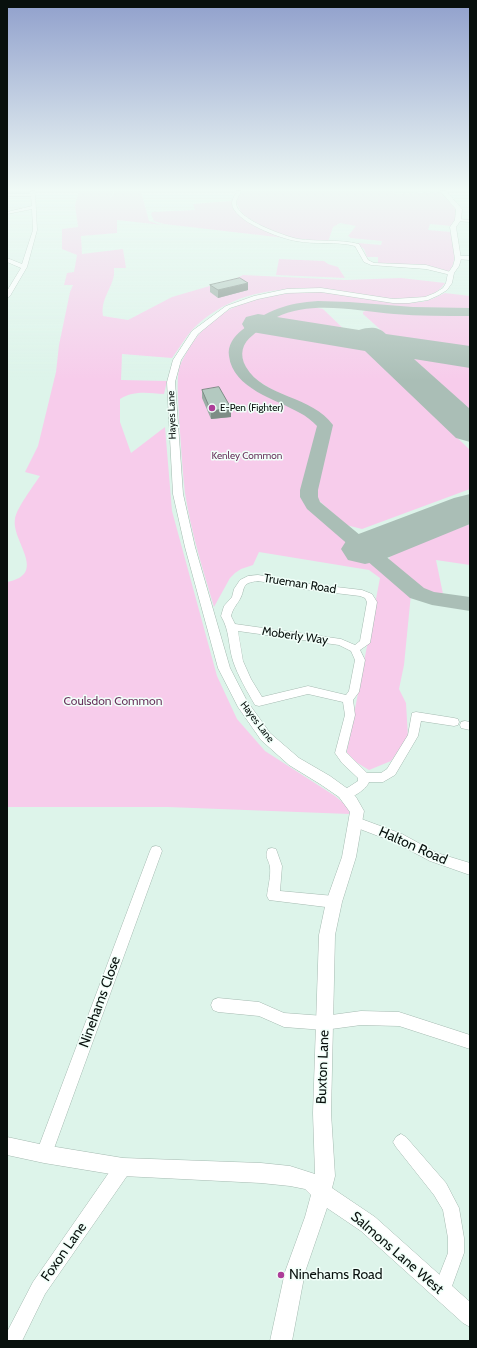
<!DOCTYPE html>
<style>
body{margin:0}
#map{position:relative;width:477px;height:1348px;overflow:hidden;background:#ddf4ea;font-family:Cabin,sans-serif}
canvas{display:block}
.frame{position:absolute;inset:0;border:8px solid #08100d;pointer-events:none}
</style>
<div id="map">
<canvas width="477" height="1348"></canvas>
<div class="frame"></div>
</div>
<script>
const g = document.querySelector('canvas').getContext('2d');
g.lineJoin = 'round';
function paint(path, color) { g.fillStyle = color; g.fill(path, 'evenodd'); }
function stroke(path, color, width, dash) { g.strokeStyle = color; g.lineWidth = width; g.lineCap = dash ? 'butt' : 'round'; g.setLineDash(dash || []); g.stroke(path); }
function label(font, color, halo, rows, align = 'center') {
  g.font = font + ' Cabin,sans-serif'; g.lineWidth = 3; g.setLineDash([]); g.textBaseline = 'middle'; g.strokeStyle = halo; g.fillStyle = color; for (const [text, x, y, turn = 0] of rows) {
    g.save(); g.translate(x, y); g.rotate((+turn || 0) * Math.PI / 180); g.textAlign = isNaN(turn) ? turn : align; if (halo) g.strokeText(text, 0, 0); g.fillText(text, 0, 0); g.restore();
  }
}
paint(new Path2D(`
 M79,191H114L109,200L115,191H141L149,221L162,225L117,220V233L81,236L82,254L123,249L126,268H114C116,286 100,296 103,316L128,320L172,297L237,278L243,275L346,280L401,278L445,283C425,315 354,290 323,289C296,288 266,289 239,299C224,305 207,315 196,326C186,335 180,348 172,358L122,354L121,380L167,381L164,394C149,393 134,390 120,399V422L131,453L165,427L172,511L217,676L237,719L265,751L335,796L347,806L350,814L168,807H7V582C49,574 11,541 15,519C16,509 34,485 40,476L25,472L38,446L56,372L59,345L70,292L73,285H64L67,273L74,272L77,255L62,249V229L78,227L75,205Z
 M236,191H238L232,205C242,223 266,232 285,238L164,224L154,221L151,214L152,212L195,210L193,204L231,201Z
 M241,191H395L392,194L441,192L456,209L455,220L451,226L430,224L428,230L452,232C452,246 459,259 449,272L427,266L378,263V257H367L364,249L357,244L358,243L381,245L382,241L350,238V237L348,236L356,226L340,223L333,227L328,242L292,238L265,228L242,214L236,202Z
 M279,259L324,261L328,264L338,267L345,278L276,275Z
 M322,292L341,294L398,303L422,302L432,299L445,293L470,296V311C452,311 433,312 415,310C369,306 319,296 274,312C264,316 254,324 246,330C232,341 228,354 237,369C254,399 302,400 321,427L305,490L304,497L309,506L411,594L404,665L399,689L406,703L408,737L391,761L369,770L346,756L380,578L369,570L259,552L253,565L241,569L235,573L230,578L214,607C203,570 191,532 185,493C182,468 181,443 179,418C179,403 176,384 179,369C181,361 187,352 191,345C220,300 272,291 322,292Z
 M313,307L323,309L470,450V489L362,529L346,525L315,497L331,426C327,421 323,415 316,411C296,400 212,371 247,337C267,317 286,311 313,307Z
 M370,309L428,314H470V410L363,314V312Z
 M470,524V565L436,560L443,594L422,591L392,567L389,558L394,553Z`), '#f7cceb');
paint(new Path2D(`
 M318,301L349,302L413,307L470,308V316C445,316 419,316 394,314C357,311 313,300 277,317C269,322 260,328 253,335C242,343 239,355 246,367C263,397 313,396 333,425L318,490V497L320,502L424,588L434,592L470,597V611L432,605L410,598L307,509L300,497V490L317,426C312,421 306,416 300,413C276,399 233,389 229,356C227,346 234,336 242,330C267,310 287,303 318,301Z`), '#aabeb6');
paint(new Path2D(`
 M258,314L359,330C369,327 378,326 386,334L470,346V368L414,359L470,409V442L456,438L365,351L246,331L242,324L246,317Z
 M470,494V524L382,560L365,564L348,560L341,549L348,538L454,498Z`), '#aabeb6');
const minor = new Path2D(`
 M31,191H35L37,230L27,267L10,296L7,298V291L21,268L7,262V258L22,264L33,230L32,209L7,214V212L32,206L31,196H7V194H31Z
 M237,191H241C240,195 236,199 236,203C236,219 284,236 298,239C318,242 339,239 359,244L368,260L374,263L426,265L454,273L451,275L426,269L371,265L364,262L355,246C336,241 316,245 296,241C282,239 232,221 232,203C232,199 235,195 237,191Z
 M458,219L470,220V222L456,221Z
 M458,256H470V260L456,259V257Z
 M258,575L310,584L362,590L372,594L377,602L370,643L360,650L365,660L359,692L353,700L355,715L346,752L367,773H381L387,769L408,735L412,713L416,712L454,718L458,719L459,722L458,725L454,726L421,721L418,736L395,775L383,782H369C366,790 349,801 341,798L339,795L341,792L358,781V778L342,763L335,753L345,715L343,702L308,694L259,706L255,705C247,691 238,676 233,661C228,645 230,631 221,616L224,606L232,597L234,589L240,580L248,576ZM258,581L310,590L360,596L365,598L367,602L360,641L355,645L341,639L235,624L231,616C233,608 236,606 240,599C246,588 240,583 258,581ZM238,631L339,645L351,651L355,660L349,691L346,695L308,686L262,697L251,679L243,661Z
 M465,721L470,722V730L461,728L460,725L461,722Z
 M356,817L402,834L437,853L470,863V875L430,861L394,842L352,826L350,822L352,818Z
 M156,846L160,847L162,851L52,1154L50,1160L44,1162L38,1160L36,1154L150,851L152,847Z
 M272,848L276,849L282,866L280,891L334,896L338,898L340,902L338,906L334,908L269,900L267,896C268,887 271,876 270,867C269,860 264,857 268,849Z
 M218,998L259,1002L284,1013L324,1016L361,1011L399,1012L470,1035V1049L399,1026L361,1025L324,1030L284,1027L259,1016L218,1012L213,1010L211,1005L213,1000Z
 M401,1134L406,1137L446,1183L459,1208L464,1238V1253L448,1297L442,1300L436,1297L433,1291L448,1253V1238L443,1210L434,1195L396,1147L393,1142L396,1137Z
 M123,1159L129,1161L131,1167L129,1173L45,1294L22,1341H7V1332L33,1282L117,1161Z`);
const tertiary = new Path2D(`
 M440,191H446L462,209L461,220L456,227L461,259L459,266L454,273L452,283L447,290L439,295L428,300L409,303H393L321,292L287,293L258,299L230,308L198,334L181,360L175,382L183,494L195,547L230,668L247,701L270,733L299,758L330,776L348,789L356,797L364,811L356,857L342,902L335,935L331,1113L335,1176L332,1188L375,1217L470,1302V1327L463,1323L361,1231L327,1208L305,1272L292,1341H270L285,1272L305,1217L311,1195L305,1189L290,1186L261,1183L123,1176L44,1163L7,1155V1137L44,1145L123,1158L261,1163L290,1166L315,1174L313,1113L319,935L326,902L342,857L350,812L339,797L320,784L289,765L261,740L238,707L218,668L185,547L173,494L167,382L173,360L192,331L226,306L254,296L287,289L321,288L393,299L425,297L435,293L443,288L446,283L448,273L453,266L455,259L450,227L455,220L456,209Z`);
stroke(minor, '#a5bab1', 1);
stroke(tertiary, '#a5bab1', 1);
paint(minor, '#fff');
paint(tertiary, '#fff');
paint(new Path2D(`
 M210,285L248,290L218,298L210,292Z
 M202,390L231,408V417L211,419L202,398Z`), '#9aada5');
paint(new Path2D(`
 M248,283V290L218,298V290Z
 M231,408V417L211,419V411Z`), '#7d8d86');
const building = new Path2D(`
 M240,278L248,283L218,290L210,285Z
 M219,387L231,408L211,411L202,390Z`);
paint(building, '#b3c9c0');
stroke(building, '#7d8d86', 1);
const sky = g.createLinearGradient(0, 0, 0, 380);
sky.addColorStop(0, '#90a0cc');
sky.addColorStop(0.5, '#f0faf6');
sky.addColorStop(1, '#f0faf600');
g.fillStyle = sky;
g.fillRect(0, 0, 477, 380);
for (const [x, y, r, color] of [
 [212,408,4,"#ad3d98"],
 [281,1275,4,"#ad3d98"]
]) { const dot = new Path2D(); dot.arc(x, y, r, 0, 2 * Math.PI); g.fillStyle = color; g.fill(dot); stroke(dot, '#f1fff9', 1.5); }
label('10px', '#08100d', '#f1fff9', [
 ["E-Pen (Fighter)",220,408]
], 'left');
label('10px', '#08100d', '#f1fff9', [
 ["Hayes Lane",172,415,-92],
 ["Hayes Lane",257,722,53]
]);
label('10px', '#69335d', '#f1fff9', [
 ["Kenley Common",247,456]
]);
label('12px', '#08100d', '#f1fff9', [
 ["Trueman Road",300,584,9],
 ["Moberly Way",295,636,8]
]);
label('12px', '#69335d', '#f1fff9', [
 ["Coulsdon Common",113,701]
]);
label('14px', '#08100d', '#f1fff9', [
 ["Halton Road",413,846,24],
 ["Ninehams Close",100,1002,-70],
 ["Buxton Lane",323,1067,-88],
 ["Foxon Lane",64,1252,-55],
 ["Salmons Lane West",397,1253,41]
]);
label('14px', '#08100d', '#f1fff9', [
 ["Ninehams Road",289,1275]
], 'left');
</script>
